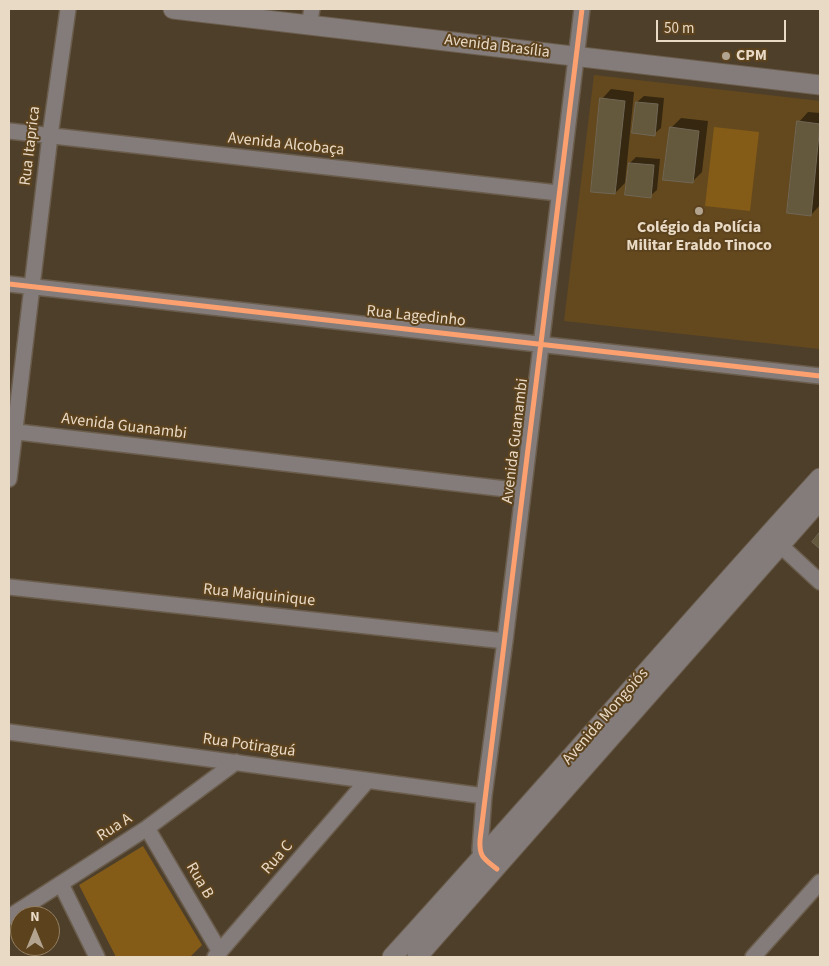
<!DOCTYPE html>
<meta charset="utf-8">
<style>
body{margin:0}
#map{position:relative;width:829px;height:966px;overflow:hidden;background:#4e3f2b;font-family:"Source Sans 3",sans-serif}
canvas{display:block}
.frame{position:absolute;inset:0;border:10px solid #e9dac6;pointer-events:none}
.north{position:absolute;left:10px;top:906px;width:50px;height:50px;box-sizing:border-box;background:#5c421d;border:1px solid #947f61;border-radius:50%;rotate:0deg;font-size:14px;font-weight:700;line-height:20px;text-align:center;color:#e9dac6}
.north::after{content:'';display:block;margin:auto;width:18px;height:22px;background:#b3a490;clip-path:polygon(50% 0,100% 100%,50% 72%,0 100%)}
.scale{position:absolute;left:656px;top:20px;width:130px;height:22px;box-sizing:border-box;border:2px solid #e9dac6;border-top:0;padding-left:6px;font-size:15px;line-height:18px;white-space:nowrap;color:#e9dac6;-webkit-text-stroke:4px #5c421d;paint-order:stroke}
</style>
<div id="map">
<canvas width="829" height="966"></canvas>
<div class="frame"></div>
<div class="north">N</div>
<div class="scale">50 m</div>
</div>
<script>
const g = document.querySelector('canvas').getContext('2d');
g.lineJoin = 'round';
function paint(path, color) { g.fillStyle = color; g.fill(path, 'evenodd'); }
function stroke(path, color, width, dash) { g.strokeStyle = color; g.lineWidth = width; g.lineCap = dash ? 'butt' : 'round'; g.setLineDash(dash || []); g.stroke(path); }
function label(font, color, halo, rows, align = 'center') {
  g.font = font + ' "Source Sans 3",sans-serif'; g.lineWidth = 4; g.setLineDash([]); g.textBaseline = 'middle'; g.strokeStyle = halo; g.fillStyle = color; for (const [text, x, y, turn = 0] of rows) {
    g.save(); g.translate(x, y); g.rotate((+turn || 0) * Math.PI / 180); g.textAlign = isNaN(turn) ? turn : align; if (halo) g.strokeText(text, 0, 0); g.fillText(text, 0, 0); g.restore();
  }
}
paint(new Path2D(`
 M594,75L820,101V349L564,321Z`), '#64491e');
paint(new Path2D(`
 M714,127L759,132L750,211L705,206Z
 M143,846L202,945L190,957H116L79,885Z`), '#845c17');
paint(new Path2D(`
 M611,89L634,92L625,183L615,193L602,99Z
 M644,96L664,98L661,128L654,134L637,102Z
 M808,112L820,113V205L811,215L799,122Z
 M681,118L708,121L702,172L692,182L671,128Z
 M636,157L660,159L657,190L650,196L630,163Z`), '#0007');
const building = new Path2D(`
 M600,98L625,101L615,194L591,192Z
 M636,102L658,104L655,136L632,133Z
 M797,121L820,124L811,216L787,213Z
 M670,127L699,131L693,183L663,180Z
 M629,163L654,165L651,198L625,195Z
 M820,532V549L812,542Z`);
paint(building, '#64583d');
stroke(building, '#706755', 1);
const minor = new Path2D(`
 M309,24L312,9
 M9,131L558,193
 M9,284L820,376
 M9,431L523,491
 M9,479L50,136L68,9
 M780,545L820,582
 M9,587L505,641
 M9,732L484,796
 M147,828L220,952
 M489,862L483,858L480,850L484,796L505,641L582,9
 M61,884L97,957
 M9,917L147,828L236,762
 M215,957L367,781
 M753,957L820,882`);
const tertiary = new Path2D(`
 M173,9L820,85
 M392,957C536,799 676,636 820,478
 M417,957L820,500`);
stroke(minor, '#6b5d4c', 18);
stroke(tertiary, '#6b5d4c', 21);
stroke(minor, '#837c7a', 15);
stroke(tertiary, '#837c7a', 19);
stroke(new Path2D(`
 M9,284L820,376
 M497,869C484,859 479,857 480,840L582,9`), '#fca06f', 5);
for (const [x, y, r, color] of [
 [726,56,5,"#b3a490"],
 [699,211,5,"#b3a490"]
]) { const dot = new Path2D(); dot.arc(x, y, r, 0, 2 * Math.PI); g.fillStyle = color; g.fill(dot); stroke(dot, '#5c421d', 2); }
label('16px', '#e9dac6', '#5c421d', [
 ["Avenida Brasília",497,47,7],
 ["Avenida Alcobaça",286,145,6],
 ["Rua Itaprica",31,146,-83],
 ["Rua Lagedinho",416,317,6],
 ["Avenida Guanambi",124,427,7],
 ["Avenida Guanambi",516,441,-83],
 ["Rua Maiquinique",259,596,6],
 ["Avenida Mongoiós",606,717,-49],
 ["Rua Potiraguá",249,746,8],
 ["Rua A",115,828,-33],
 ["Rua C",278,858,-49],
 ["Rua B",199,881,60]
]);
label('bold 16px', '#e9dac6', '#5c421d', [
 ["CPM",736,56],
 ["Colégio da Polícia",699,228,"center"],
 ["Militar Eraldo Tinoco",699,246,"center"]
], 'left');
</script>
